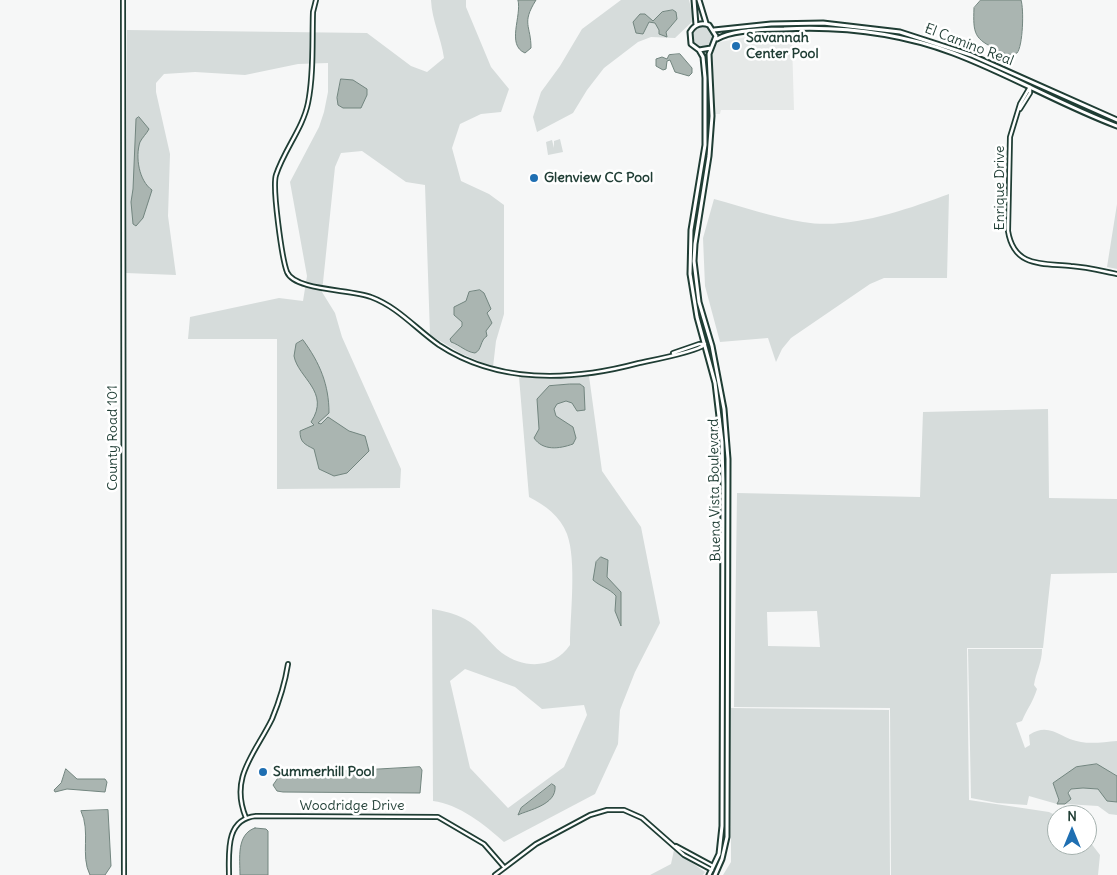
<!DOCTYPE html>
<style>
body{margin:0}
#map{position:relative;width:1117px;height:875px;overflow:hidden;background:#f6f7f7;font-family:Delius,sans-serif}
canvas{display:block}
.north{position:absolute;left:1047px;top:805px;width:50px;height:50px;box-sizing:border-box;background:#fff;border:1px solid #a5b1ae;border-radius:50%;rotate:0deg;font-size:14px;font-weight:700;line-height:20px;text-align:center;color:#1f3d34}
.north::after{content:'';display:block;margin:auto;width:18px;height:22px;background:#1f6fb2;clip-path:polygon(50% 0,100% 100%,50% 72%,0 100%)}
</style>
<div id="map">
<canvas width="1117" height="875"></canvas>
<div class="north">N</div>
</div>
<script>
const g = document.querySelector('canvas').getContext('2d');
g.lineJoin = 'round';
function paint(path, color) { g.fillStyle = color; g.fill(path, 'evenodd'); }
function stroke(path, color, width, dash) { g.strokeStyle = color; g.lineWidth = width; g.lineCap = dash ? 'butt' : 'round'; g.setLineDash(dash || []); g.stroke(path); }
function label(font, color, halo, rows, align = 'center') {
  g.font = font + ' Delius,sans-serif'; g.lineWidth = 5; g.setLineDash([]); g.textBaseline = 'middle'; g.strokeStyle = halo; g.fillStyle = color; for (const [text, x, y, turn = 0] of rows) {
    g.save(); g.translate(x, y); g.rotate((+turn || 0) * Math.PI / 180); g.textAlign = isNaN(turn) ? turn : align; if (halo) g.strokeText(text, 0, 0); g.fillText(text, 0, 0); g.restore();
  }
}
paint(new Path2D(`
 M795,31V40L792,42L794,110H721L720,114H714L711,52L715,45L720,42L768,33Z`), '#e6e9e8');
paint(new Path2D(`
 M431,0H466V7L491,67L509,89L501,112L481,114L460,124L452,148L461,181L489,194L504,205V314L496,341L493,367L462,354L430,335L425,185L406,182L362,151L341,153L335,167L322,292L335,313L342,337L401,469L400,488L277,489V339H188L190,317L279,298L303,301L307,276L290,182L319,127L324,112L328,92V63L298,64L245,75L195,72L164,74L156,83V92L170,154L168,216L176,275L126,273L127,30L367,33L411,66L427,72L444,58C441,37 432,21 431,0Z
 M621,0H689L694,20L675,38L651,37L638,42L604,68L587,90L573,113L537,132L533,117L541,92L560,66L582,29Z
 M699,26H707L714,34L709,47L698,48L692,42L693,31Z
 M560,139L563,152L548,155L546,142L552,140L554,148V141Z
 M949,194L947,278H884L870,284L791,338L782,349L776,362L768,338L720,342L705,286L703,238L714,199C743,207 773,217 803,222C850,230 905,210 949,194Z
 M1117,204V269L1107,267Z
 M589,376L602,471L641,527L660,623L635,672L620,710L618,744L595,794L504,842C485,825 459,804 433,801L432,609C443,611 454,613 465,619C480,627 489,643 502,653C524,669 554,669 570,645C570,616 577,561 567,534C560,516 545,505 529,497L519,377L560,379ZM465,669L515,687L542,709L584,705L587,715L564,767L508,808L470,768L450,681Z
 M1048,409L1049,498L1117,499V573L1051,574L1043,648H967L969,800L1049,812L1057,816V845H1087V838L1100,855L1098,875H891L890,708L734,707L737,493L920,497L923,412ZM817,611L820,647L768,646L767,612Z
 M968,649H1042C1042,663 1036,672 1034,685L1037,689C1033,702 1027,709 1022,721L1016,723L1025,748L1030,745L1029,735C1050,721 1060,739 1081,742C1092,744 1105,742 1117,741V776C1089,758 1079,767 1053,783L1059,800L1057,804L1029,796L1027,805L997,803L971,798Z
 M731,708L889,710L890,875H723L731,862Z
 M1083,788L1098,789L1104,796L1117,802V815L1109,814L1098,806L1065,804L1071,789Z
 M674,850L705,872L703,875H650L671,864Z`), '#d6dcdb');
const water = new Path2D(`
 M518,0H536C521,24 531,25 531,48L525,53C506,45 522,16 518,0Z
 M981,0H1021C1024,9 1023,46 1017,53C1010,56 1005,54 998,50C974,39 973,34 974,8Z
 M673,10L676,12L677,19L666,32L667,37L659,34V30L655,23L649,22L643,34L636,33L633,22L640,14H645L653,21L662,12Z
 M680,54L692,68V73L689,76L675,72L670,60L667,61L666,69L663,70L656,66V59L662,57L667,59L669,55Z
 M341,79L353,80L367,89V95L361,108H343L338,105L337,98Z
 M139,117L149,129C147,133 142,138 140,142C135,157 139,181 152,190L143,218L136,226L133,224L131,202L133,189L136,119Z
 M480,290L484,293L491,309L487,313L492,323L486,331L487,336C480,340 482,350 475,353C466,352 460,345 451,342L450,339L462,326V322L454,315V307L466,301L469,292Z
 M303,340C320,363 329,385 329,413L318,423L321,424L328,417L349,431L365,436L369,451L347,473L334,476L319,469L314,449C304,444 300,442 300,431L314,425L311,422C331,392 298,378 294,356L296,344Z
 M570,384H580L584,387L585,410L577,411L572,403L566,401L557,404L554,409L556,416L573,427L576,438L573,444C559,449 543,451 534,438L539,429L537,399L549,386Z
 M601,557L608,560L607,577L621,592V626L615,611L616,596C609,588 601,587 593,580L596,562Z
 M1097,764L1117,776V802L1107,801L1098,789L1083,788L1071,789L1068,793L1071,799L1065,804H1057L1059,800L1053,783L1076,767Z
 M420,767L422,770L420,793L283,792L277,791L273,785L280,775L309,768L342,771Z
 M66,769L77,779H105L107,782L105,792L67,789L55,792L54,790L61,783Z
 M552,784L555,786C557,805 528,810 518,815L521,808Z
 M108,810L111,866L105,875H90C80,855 91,832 81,811Z
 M255,828L266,829L268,831V875H240C240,859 236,834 255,828Z`);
paint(water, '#aab5b1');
stroke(water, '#72857f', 1);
const tertiary = new Path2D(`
 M123,0L124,875
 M316,0L313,12C312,41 314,74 308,103C303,128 284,150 276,175C272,187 282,259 287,272C295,291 351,289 371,297C398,307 416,329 439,345C498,384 572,381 639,363C653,360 696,352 704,345
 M1030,87L1020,104L1010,137L1008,231C1014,268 1043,263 1071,266C1087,267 1102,271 1117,274
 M1020,109L1030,93V87
 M673,353L699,344H705
 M246,818C229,777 255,754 272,719C279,702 285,683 288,664
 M676,846L713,866
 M229,875C229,853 225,819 256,816L438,817L484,844L504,867
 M495,875L536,844L590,815L607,810H624L642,818L684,855L712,870`);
const secondary = new Path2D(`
 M694,0L696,25
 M699,0L706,23
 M714,30L771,24L823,23L900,32L971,55L1117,120
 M717,39C732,30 766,29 784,29C842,26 899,33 953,53C1009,74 1061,105 1117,126
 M711,48L699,50L691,44L690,32C694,25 701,22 709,25L716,36L709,54L712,116L709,156L695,244L694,261L699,302L712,346L724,409L728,459L727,837L722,859L715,875
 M699,50L703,57L705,78V145L691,230L690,274L697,317L715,383L722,442L723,485L722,826L719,854L709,875`);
stroke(tertiary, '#1f3d34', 6);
stroke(secondary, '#1f3d34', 7);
stroke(tertiary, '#fff', 2.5);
stroke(secondary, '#fff', 3);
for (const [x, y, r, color] of [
 [736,46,5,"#1f6fb2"],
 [534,178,5,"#1f6fb2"],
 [263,772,5,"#1f6fb2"]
]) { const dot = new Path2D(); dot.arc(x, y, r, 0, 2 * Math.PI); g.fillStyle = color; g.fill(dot); stroke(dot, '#fff', 2); }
label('bold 14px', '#1f3d34', '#fff', [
 ["Savannah",746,38],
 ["Center Pool",746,54],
 ["Glenview CC Pool",544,178],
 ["Summerhill Pool",273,772]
], 'left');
label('14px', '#1f3d34', '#fff', [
 ["El Camino Real",969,45,21],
 ["Enrique Drive",1000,188,-90],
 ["County Road 101",113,438,-90],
 ["Buena Vista Boulevard",715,490,-91],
 ["Woodridge Drive",352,806]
]);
</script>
